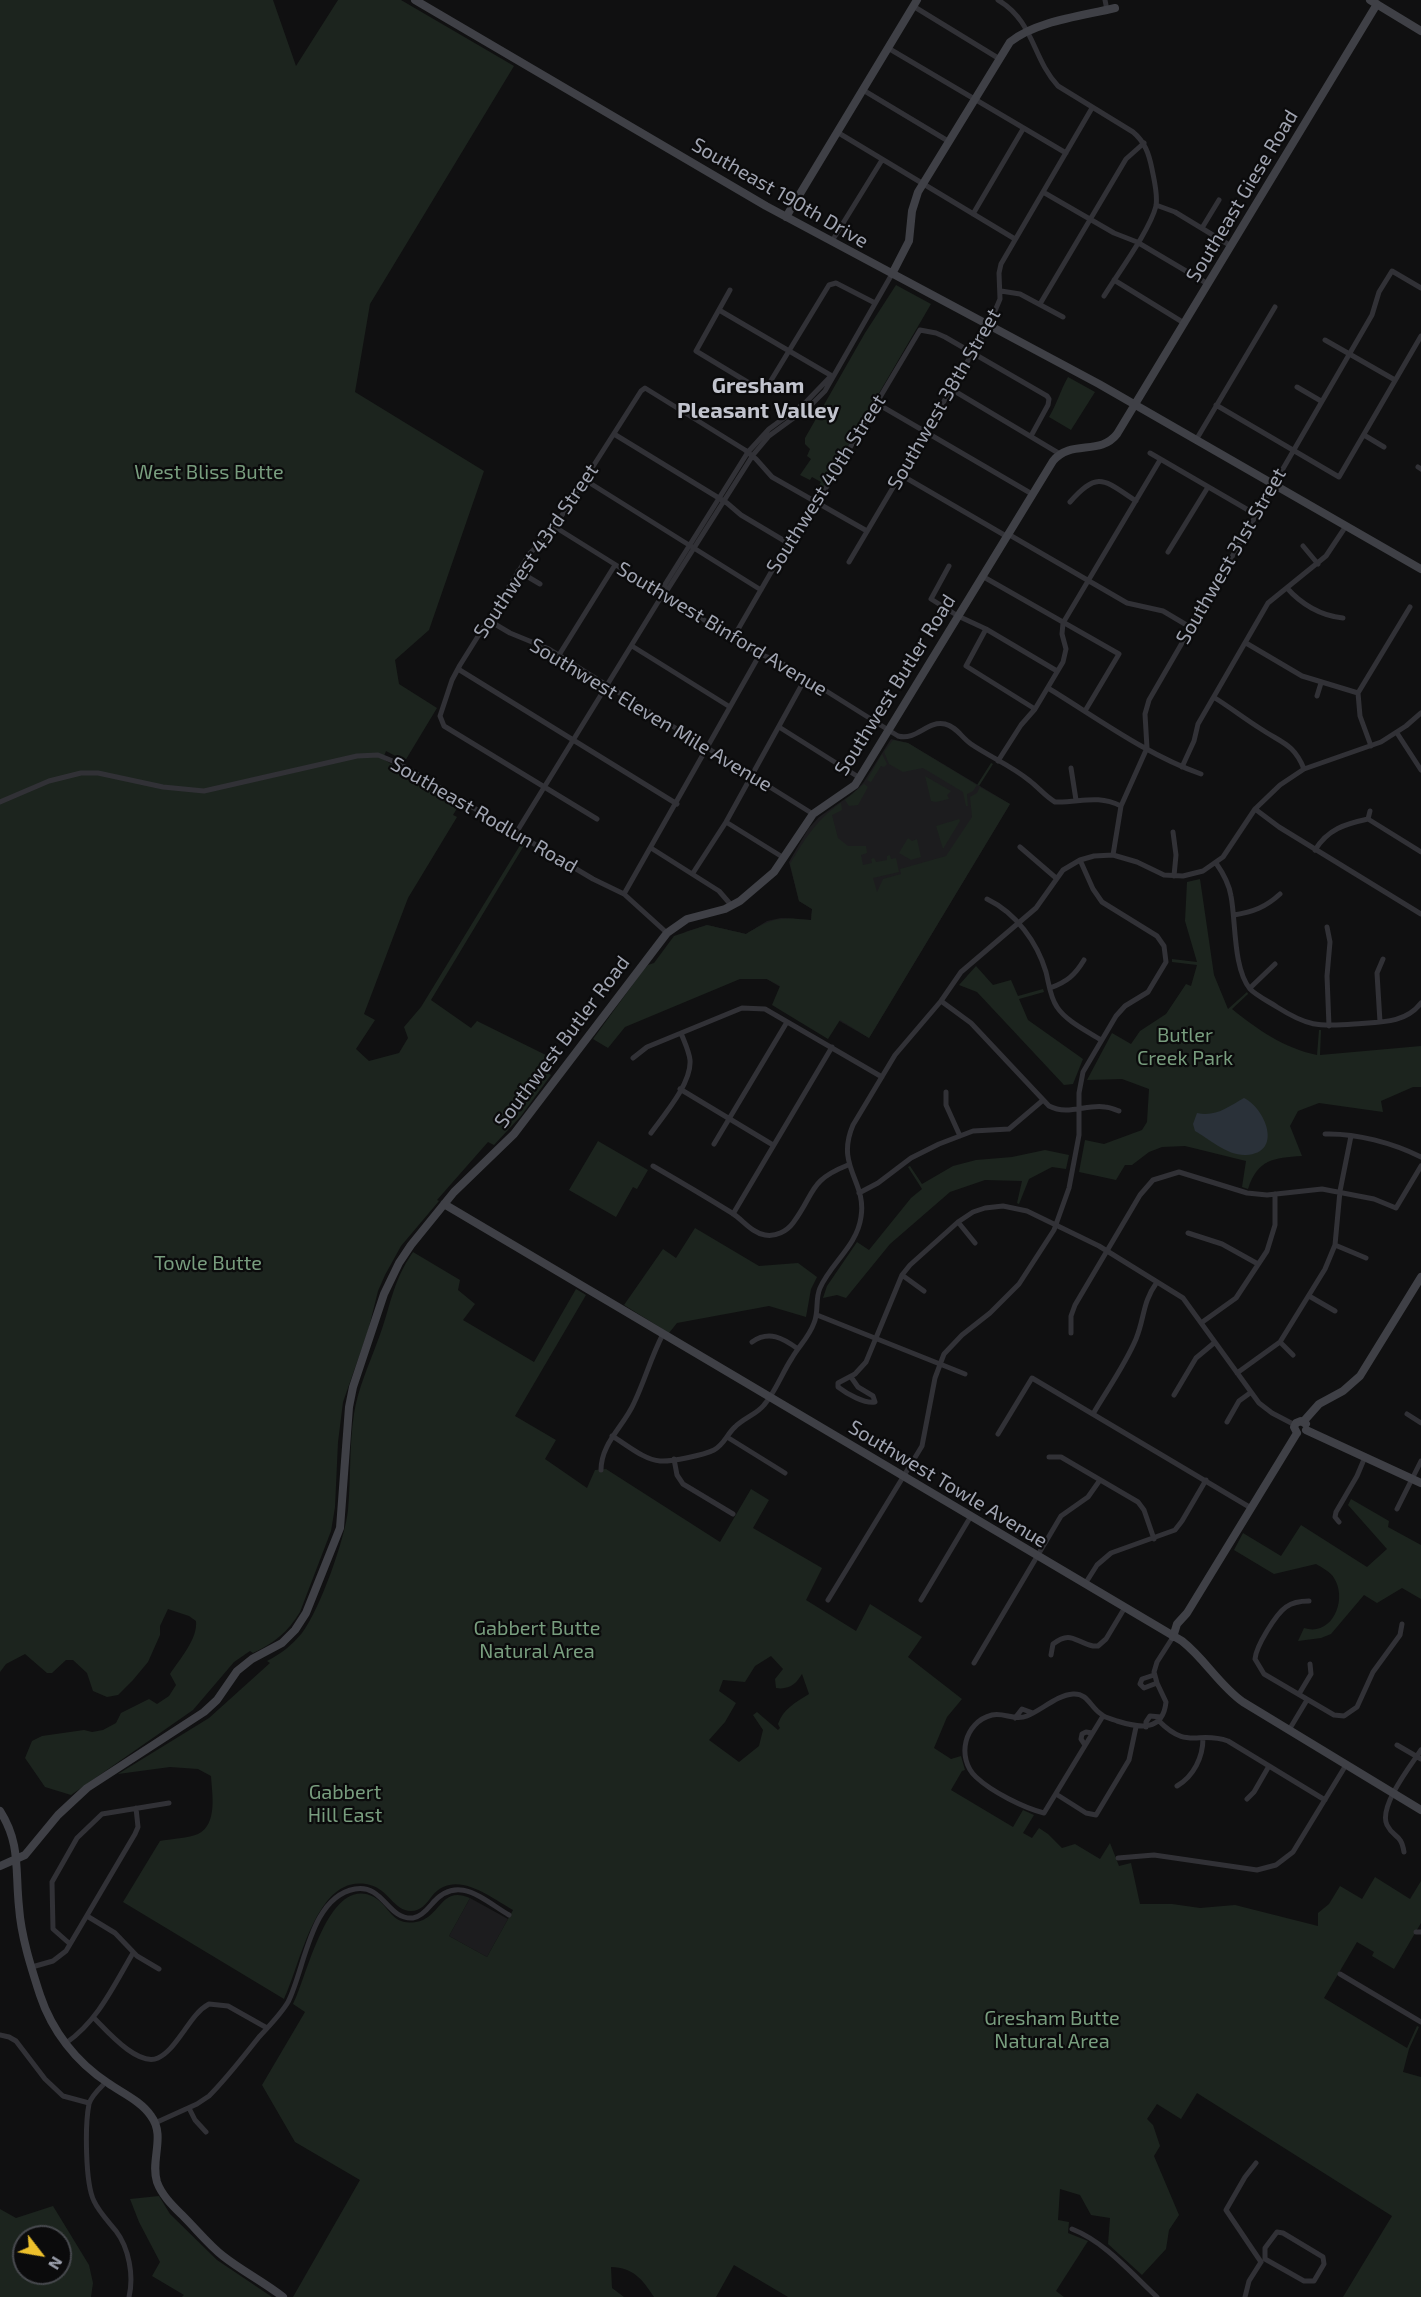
<!DOCTYPE html>
<style>
body{margin:0}
#map{position:relative;width:1421px;height:2297px;overflow:hidden;background:#101011;font-family:"Exo 2",sans-serif}
canvas{display:block}
.north{position:absolute;left:12px;top:2225px;width:60px;height:60px;box-sizing:border-box;background:#0b0b0c;border:2px solid #47494e;border-radius:50%;rotate:121deg;font-size:16px;font-weight:700;line-height:24px;text-align:center;color:#a1a5b2}
.north::after{content:'';display:block;margin:auto;width:21px;height:27px;background:#edc02c;clip-path:polygon(50% 0,100% 100%,50% 72%,0 100%)}
</style>
<div id="map">
<canvas width="1421" height="2297"></canvas>
<div class="north">N</div>
</div>
<script>
const g = document.querySelector('canvas').getContext('2d');
g.lineJoin = 'round';
function paint(path, color) { g.fillStyle = color; g.fill(path, 'evenodd'); }
function stroke(path, color, width, dash) { g.strokeStyle = color; g.lineWidth = width; g.lineCap = dash ? 'butt' : 'round'; g.setLineDash(dash || []); g.stroke(path); }
function label(font, color, halo, rows, align = 'center') {
  g.font = font + ' "Exo 2",sans-serif'; g.lineWidth = 4.5; g.setLineDash([]); g.textBaseline = 'middle'; g.strokeStyle = halo; g.fillStyle = color; for (const [text, x, y, turn = 0] of rows) {
    g.save(); g.translate(x, y); g.rotate((+turn || 0) * Math.PI / 180); g.textAlign = isNaN(turn) ? turn : align; if (halo) g.strokeText(text, 0, 0); g.fillText(text, 0, 0); g.restore();
  }
}
paint(new Path2D(`
 M891,739L908,743L1010,804L869,1038L685,932L707,925L746,934L767,921L781,918L811,920L812,909L799,901L789,862L808,829L819,817L852,794L863,783Z
 M470,1898L508,1919L487,1957L449,1936Z`), '#1c1c1e');
paint(new Path2D(`
 M0,0H273L296,66L338,0H401L514,66L370,304L355,392L484,471L429,630L395,660L399,684L437,708L405,761L386,751L383,759L459,805L453,815L457,817L408,898L364,1014L375,1020L356,1049L369,1061L399,1053L408,1038L404,1027L421,1007L522,842L525,844L431,1000L471,1028L477,1021L558,1061L548,1073L551,1075L521,1116L494,1145L488,1142L437,1200L439,1201L401,1246L385,1275L378,1291L368,1331L343,1402L338,1442L335,1507L331,1531L300,1612C288,1632 274,1643 253,1653L250,1651L234,1662L193,1710L71,1795L45,1787L25,1758L32,1741L42,1736L84,1730L92,1732L103,1730L116,1723L121,1713L149,1699L157,1704L169,1696L176,1685L170,1674C179,1660 198,1639 196,1621L189,1616L168,1609L160,1626V1635L148,1662L133,1680L118,1695L107,1697L93,1691L87,1673L73,1660H66L52,1673H47L25,1654L6,1664L0,1672Z
 M896,285L931,304L819,496L814,494L821,482L812,477L810,480L800,475L811,459L807,456L810,449L805,444V438L865,333Z
 M1068,377L1095,392L1071,430L1049,417C1057,404 1060,391 1068,377Z
 M893,740L908,743L977,785L991,763L993,764L979,786L977,785L973,791L967,794L968,806H966L963,792L923,768L903,772L889,764L884,752Z
 M882,754L887,764L884,767L881,766L871,782L867,780Z
 M925,776L951,791L947,795L949,799L936,802L931,801Z
 M864,784L868,787L858,805L849,806L845,800Z
 M980,787L1010,804L869,1038L840,1020L828,1039L772,1005L780,986L767,979H740L625,1027L608,1048L593,1039L642,972L648,965L654,963L674,936L707,925L746,934C774,917 779,917 811,920L812,909L799,901L790,864C804,840 817,819 841,803L842,810L832,815L838,838L848,846H866L867,853L861,855L863,865L872,863L871,859L874,858L876,862L887,860V856L890,855L891,859L896,858L899,872L873,878L877,892L883,879L901,874L900,869L946,856L972,817L970,797L977,793Z
 M959,819L960,821L943,849L936,826Z
 M908,838L912,841L917,839L921,857L911,860L899,853Z
 M1200,879L1214,975L1228,1009L1247,992L1248,994L1232,1009C1258,1030 1284,1048 1317,1055L1319,1030H1321L1320,1055L1421,1046V1087H1413L1381,1101L1383,1112L1319,1103L1298,1111L1290,1126L1302,1156C1273,1158 1258,1159 1248,1189L1242,1187L1246,1161L1185,1146L1162,1147L1149,1152L1132,1165H1125L1116,1180L1079,1172L1085,1140L1104,1144L1142,1130L1147,1122L1149,1089L1122,1079L1087,1080L1112,1033L1131,1044L1140,1031L1166,1014L1186,984L1191,986L1197,965L1172,962V959L1197,962L1185,921L1187,882Z
 M976,966L993,985L1011,980L1018,996L1043,989L1044,992L1019,999L1028,1020L1083,1059L1073,1084L1064,1085L977,992L959,985Z
 M598,1141L648,1170L637,1189L633,1187L616,1217L569,1190Z
 M1045,1150L1069,1155L1066,1169L1052,1167L1029,1179L1019,1204L1017,1203L1022,1181L985,1180L950,1192L890,1244L846,1298L837,1295L823,1298L827,1286L857,1242L869,1250L911,1198L922,1189L908,1167L910,1166L922,1184L953,1166L976,1160L1012,1157Z
 M695,1228L759,1266L798,1263L817,1277L811,1289L806,1317L769,1306L677,1323L669,1333L624,1305L663,1249L676,1258Z
 M413,1252L460,1280L458,1290L475,1304L463,1320L534,1362L576,1289L586,1295L515,1416L556,1440L545,1459L587,1488L595,1470L606,1469L720,1542L751,1489L769,1500L753,1528L822,1568L806,1600L856,1631L870,1604L922,1637L908,1657L962,1699L947,1717L934,1748L951,1759L961,1756L965,1770L962,1771L951,1790L1013,1827L1023,1810L1034,1815L1023,1833L1032,1838L1039,1828L1048,1834L1062,1848L1075,1844L1100,1859L1110,1843L1119,1866L1131,1863L1140,1904H1172L1200,1908L1235,1905L1318,1926V1913L1329,1904L1340,1886L1362,1899L1375,1877L1410,1899L1421,1881V1923L1394,1969L1372,1956L1374,1952L1357,1942L1324,1998L1407,2048L1417,2026L1419,2027L1409,2049L1403,2072L1421,2077V2297H1343L1392,2216L1197,2093L1181,2119L1157,2104L1147,2119L1153,2125L1160,2146L1154,2156L1179,2215L1169,2230L1166,2249L1142,2275L1108,2244L1110,2218L1091,2215L1080,2195L1060,2189L1058,2220L1069,2222L1068,2233L1088,2241L1056,2291L1064,2297H788L734,2265L716,2297H654C642,2279 634,2268 611,2267L612,2288L624,2297H293L360,2180L295,2142L262,2085L305,2012L293,2004C307,1978 328,1873 374,1897C390,1906 391,1926 416,1922C441,1918 440,1885 470,1898L449,1936L487,1957L513,1910C490,1897 455,1868 432,1896C426,1904 421,1911 411,1911C394,1911 388,1889 370,1885C316,1871 301,1965 284,1999L123,1902L160,1841C169,1839 190,1838 198,1834C218,1824 212,1794 211,1776L198,1769L170,1767L118,1774L209,1718L270,1663L267,1661C281,1654 292,1645 302,1633C320,1609 345,1539 348,1510C351,1478 349,1446 354,1414C358,1388 369,1365 378,1340C391,1307 391,1284 413,1252ZM771,1656L783,1669L775,1679L776,1688C789,1690 796,1684 802,1674L809,1694C796,1702 783,1709 778,1724L780,1728L778,1730L757,1712L753,1715L763,1730L759,1746L739,1762L709,1740L725,1722L736,1703L719,1691L723,1680L745,1682L755,1666Z
 M1351,1499L1389,1521L1388,1527L1421,1545V1599L1402,1588L1377,1603L1364,1595L1331,1634L1321,1638L1298,1641L1304,1628C1332,1637 1348,1600 1334,1578C1331,1572 1321,1567 1316,1564L1274,1574L1234,1550L1243,1533L1281,1556L1301,1525L1367,1567L1387,1549L1348,1505Z
 M159,2196L170,2214L217,2260L272,2297H182L184,2295L152,2276L160,2262L139,2222L130,2199Z
 M53,2206L89,2265L93,2283L91,2297H0V2209L16,2218ZM24,2237H60V2273H24Z`), '#1c241e');
paint(new Path2D(`
 M1244,1098C1265,1108 1284,1153 1246,1155C1228,1156 1209,1139 1195,1131L1193,1124L1197,1113C1216,1117 1228,1107 1244,1098Z`), '#2a3139');
stroke(new Path2D(`
 M998,0C1034,21 1032,58 1058,86L1133,132C1145,142 1149,154 1152,169C1154,180 1158,194 1156,206C1150,230 1118,273 1104,296
 M1105,0L1107,10
 M913,6L998,58
 M888,48L1066,153
 M863,90L948,141
 M837,132L1015,239
 M1043,192L1114,233L1137,242L1208,284
 M1156,205L1175,212L1231,246
 M973,214L1023,129
 M1202,228L1219,200
 M832,241L882,160
 M1114,280L1184,323
 M730,290L696,351L764,392L829,285L836,283L875,303
 M1001,291L1020,294L1063,317
 M1040,304L1126,159L1144,143
 M719,310L832,376
 M1325,340L1395,380
 M1297,387L1321,401
 M951,389L1060,454
 M876,403L1032,494
 M1216,405L1339,477L1421,336
 M614,434L727,503L741,515L788,543
 M1364,435L1384,447
 M1196,440L1275,307
 M1150,453L1255,514
 M1418,467L1421,469
 M901,475L1006,536
 M585,480L761,590
 M1070,502C1098,470 1104,480 1136,501
 M555,527L733,638L760,654L780,662L898,736C917,741 927,720 945,724C957,727 961,737 971,744C990,757 1012,766 1030,781C1039,788 1045,796 1055,802C1080,803 1096,794 1121,806
 M1008,534L1127,603L1163,611L1190,627
 M1303,546L1318,564
 M1168,552L1208,487
 M849,562L989,325L1000,299L999,273L1001,264L1092,108
 M949,566L931,599L958,616L986,629L1057,671
 M518,571L540,584
 M982,576L1119,654L1085,711
 M1287,588C1301,604 1321,616 1343,618
 M665,590L664,586L748,452L769,429L806,402L830,377
 M488,620L510,633L549,649L813,814
 M986,629L966,666L1035,709
 M733,638L788,543L810,508L820,498L920,330L936,333L945,337L1047,396L1049,399L1048,405L1031,436
 M1246,643L1302,676L1358,693
 M632,646L730,707
 M559,655L615,565
 M458,669L677,804
 M1048,688C1097,718 1147,755 1201,774
 M1317,696L1321,683
 M1215,698C1231,708 1245,719 1261,729C1282,743 1294,744 1304,769
 M779,727L860,778
 M1397,733L1421,770
 M1371,746L1360,716L1358,693L1410,607
 M998,761L1021,725L1035,709L1063,662L1066,649L1062,634L1063,623L1160,460
 M1182,767L1194,741L1198,724L1268,603L1326,556L1346,526
 M1071,768L1076,800
 M0,802L49,781L81,773H98L163,787L204,791L357,756L378,755L400,764L593,879L624,894L667,933
 M1255,809L1279,827L1421,914
 M597,819L444,726L440,716L452,680L460,665L530,553L550,534L641,391L645,388L745,450L756,459L772,477L867,531
 M1368,819L1370,811
 M726,822L784,858
 M1173,832L1176,855L1174,876
 M516,833L663,594L668,589L753,455L769,436L810,406L825,391L892,274
 M1020,847L1056,878
 M651,848L719,891L732,906
 M1315,850C1328,829 1345,824 1368,819L1421,852
 M1113,855L1121,806L1147,748L1145,714L1149,700L1372,315L1379,292L1392,271L1421,288
 M1216,863C1223,873 1229,883 1231,896C1236,922 1233,968 1250,989C1257,996 1268,1001 1277,1007C1307,1026 1318,1027 1354,1024C1379,1022 1405,1024 1421,1003
 M693,873L726,822L805,679
 M624,894L760,654
 M987,899C1016,913 1037,942 1046,972C1049,984 1050,997 1057,1007C1066,1021 1087,1031 1101,1040
 M1234,915C1253,912 1266,907 1280,894
 M1327,927L1330,942L1327,976L1329,1026
 M1050,988C1067,982 1075,975 1084,960
 M1250,988L1275,964
 M941,1001L971,1023L1049,1106C1068,1116 1086,1104 1105,1107C1110,1107 1115,1110 1119,1111
 M1380,1022L1377,973L1383,959
 M633,1058L647,1047L742,1008L765,1009L882,1077
 M680,1089L773,1145
 M946,1092V1105L960,1136
 M651,1133C664,1115 692,1083 690,1060C689,1051 684,1041 681,1033
 M1325,1134C1356,1133 1393,1143 1421,1157
 M714,1144L787,1022
 M653,1166C679,1181 706,1197 732,1213C743,1220 752,1233 765,1235C776,1237 787,1231 793,1223C816,1192 808,1181 848,1165
 M859,1193L878,1183L911,1158L939,1144L973,1131L1009,1129L1042,1101
 M733,1214L832,1047
 M958,1222L975,1243
 M1188,1233L1222,1244L1258,1264
 M1335,1245L1366,1258
 M902,1275L924,1291
 M1309,1296L1335,1311
 M817,1315L965,1374
 M1201,1323L1236,1298L1267,1251L1275,1225V1194
 M1071,1333V1316L1075,1305L1140,1195L1153,1180L1179,1172L1247,1193L1267,1195L1322,1189L1374,1199L1396,1208L1421,1166
 M752,1342C769,1330 783,1338 798,1349
 M1280,1342L1293,1355
 M1237,1373L1280,1342L1325,1269L1335,1245L1340,1191L1351,1136
 M851,1377L858,1387L873,1396L875,1402C865,1404 847,1394 838,1387V1383L855,1374L866,1362L902,1275L910,1265L958,1222L973,1212L985,1208L1003,1206L1027,1211L1099,1246L1183,1298L1259,1403L1272,1413L1295,1425
 M1174,1395L1196,1358L1214,1343
 M1093,1414C1107,1390 1125,1365 1136,1339C1145,1317 1142,1303 1157,1282
 M1407,1414L1421,1423
 M1227,1422L1239,1401L1250,1393
 M998,1434L1032,1378L1251,1508
 M612,1436C626,1444 644,1460 660,1461C671,1462 704,1455 714,1450C724,1445 727,1434 735,1427C744,1418 757,1414 764,1405C776,1391 782,1373 792,1358C799,1346 809,1337 814,1323C819,1312 815,1299 820,1288C831,1263 857,1246 861,1217C867,1181 835,1167 853,1125L895,1055L941,1001L961,972L1036,908L1063,870L1080,860L1094,856L1113,855L1137,862L1164,875L1183,876L1203,871L1223,857L1255,809L1280,785L1304,769L1381,742L1406,726L1421,713
 M727,1437L785,1473
 M1049,1457H1061L1138,1502L1144,1510L1154,1539
 M674,1459L677,1475L683,1484L733,1514
 M601,1470C601,1443 624,1426 634,1403C645,1380 651,1357 663,1334
 M1397,1509L1421,1461
 M1339,1522L1335,1517L1336,1512L1357,1476L1365,1457
 M1085,1584L1097,1565L1111,1553L1175,1530L1182,1521L1206,1480
 M828,1600L922,1446L935,1378L944,1354L962,1335L990,1313L1019,1284L1054,1230L1069,1188L1079,1135V1093L1083,1072L1116,1016L1125,1006L1148,992L1166,962L1164,946L1157,936L1102,902L1093,889L1080,860
 M921,1600L971,1516
 M1309,1601C1301,1601 1293,1602 1286,1607C1276,1614 1256,1646 1255,1659L1264,1674L1334,1715L1344,1716L1357,1707L1373,1672L1400,1635L1402,1624
 M1051,1655L1053,1644C1071,1630 1075,1642 1093,1646H1098L1106,1639L1124,1609
 M974,1663L1061,1516L1088,1497L1100,1480
 M1154,1675L1142,1679L1140,1684L1144,1688L1157,1683
 M1299,1694L1311,1674L1310,1664
 M1103,1716L1044,1813C1024,1808 992,1792 976,1777C956,1758 964,1722 992,1715C1004,1712 1014,1721 1027,1716C1042,1710 1057,1695 1073,1694C1088,1693 1090,1707 1101,1714C1105,1718 1112,1719 1117,1721C1139,1728 1163,1732 1166,1702L1157,1683L1154,1672L1157,1662L1173,1637
 M1015,1718L1022,1709L1033,1713
 M1158,1720C1188,1751 1197,1730 1228,1741L1325,1800
 M1146,1727V1722L1150,1716L1161,1717
 M1289,1730L1307,1700
 M1085,1745L1081,1739L1082,1734L1086,1732L1092,1733
 M1397,1745L1421,1759
 M1177,1786C1194,1776 1203,1757 1203,1738
 M1056,1794L1086,1813L1096,1815L1129,1760L1136,1727
 M1247,1799L1254,1792L1269,1766
 M1404,1852C1401,1833 1394,1839 1387,1825C1378,1807 1411,1765 1421,1750
 M1118,1858L1154,1855L1257,1870L1276,1865L1293,1852L1346,1765
 M87,1916L115,1933L137,1956L159,1969
 M1416,1932H1421
 M70,1944L53,1929L52,1882L77,1838L102,1814L169,1803
 M32,1967L53,1961L66,1951L135,1834L138,1827L136,1808
 M1340,1974L1421,2022
 M94,2018C107,2031 138,2067 158,2058C169,2053 177,2040 184,2031C191,2021 198,2010 209,2004L228,2006L267,2028
 M0,2035L9,2037L16,2041L45,2079L63,2096L89,2103
 M66,2043C98,2021 114,1985 133,1953
 M106,2082C100,2088 91,2096 89,2104C85,2124 85,2183 94,2201C99,2212 108,2221 116,2231C129,2248 134,2276 129,2297
 M189,2108L195,2120L206,2132
 M155,2123L197,2104L209,2096C227,2078 243,2057 259,2037C269,2026 281,2014 288,2002C305,1969 310,1897 355,1889C384,1884 387,1920 413,1918C420,1917 426,1911 431,1905C457,1873 482,1899 509,1915
 M1256,2163L1245,2177L1226,2210L1261,2262
 M1072,2229C1105,2242 1131,2273 1157,2297
 M1277,2232L1283,2233L1323,2257L1324,2264L1314,2281H1304L1265,2259V2248Z
 M1245,2297L1249,2281L1261,2262`), '#313136', 5);
stroke(new Path2D(`
 M415,0L766,206L1099,384L1421,569
 M1370,0L1421,31
 M786,217L917,0
 M892,274L909,241L912,211L918,192L1010,42C1036,21 1082,16 1115,8
 M444,1204L1182,1641C1205,1659 1219,1685 1243,1702L1421,1810
 M1303,1422L1319,1404L1343,1391L1360,1376L1421,1277
 M1306,1430L1421,1483
 M1297,1433L1294,1427L1296,1423L1301,1421L1306,1424
 M1173,1637L1177,1624L1187,1613L1297,1433
 M0,1811C21,1844 15,1870 19,1907C21,1936 31,1967 40,1995C52,2031 76,2062 108,2083C122,2093 141,2101 151,2116C166,2136 150,2160 157,2182C162,2196 174,2207 184,2217C197,2230 209,2245 223,2256C242,2271 264,2282 283,2297
 M0,1866L25,1855L58,1815L87,1788L204,1712L217,1700L237,1671L252,1659L282,1643L295,1630L306,1613L340,1528L349,1407L353,1387L384,1294L399,1263L411,1245L454,1192L514,1134L667,933L687,919L725,909L740,901L774,872L813,814L855,785L1053,461C1071,439 1100,456 1117,434L1377,4`), '#3f4046', 8);
label('20px', '#a1a5b2', '#0b0b0c', [
 ["Southeast 190th Drive",780,193,30],
 ["Southeast Giese Road",1242,196,-59],
 ["Southwest 38th Street",944,399,-60],
 ["Southwest 40th Street",826,484,-58],
 ["Southwest 43rd Street",536,551,-56],
 ["Southwest 31st Street",1231,556,-60],
 ["Southwest Binford Avenue",722,629,31],
 ["Southwest Butler Road",895,685,-58],
 ["Southwest Eleven Mile Avenue",651,715,31],
 ["Southeast Rodlun Road",484,815,30],
 ["Southwest Butler Road",562,1042,-53],
 ["Southwest Towle Avenue",948,1484,31]
]);
label('20px', '#789d7e', '#0b0b0c', [
 ["West Bliss Butte",209,472],
 ["Butler",1185,1035],
 ["Creek Park",1185,1058],
 ["Towle Butte",208,1263],
 ["Gabbert Butte",537,1628],
 ["Natural Area",537,1651],
 ["Gabbert",345,1792],
 ["Hill East",345,1815],
 ["Gresham Butte",1052,2018],
 ["Natural Area",1052,2041]
]);
label('bold 22px', '#c2c4ce', '#0b0b0c', [
 ["Gresham",758,386],
 ["Pleasant Valley",758,411]
]);
</script>
